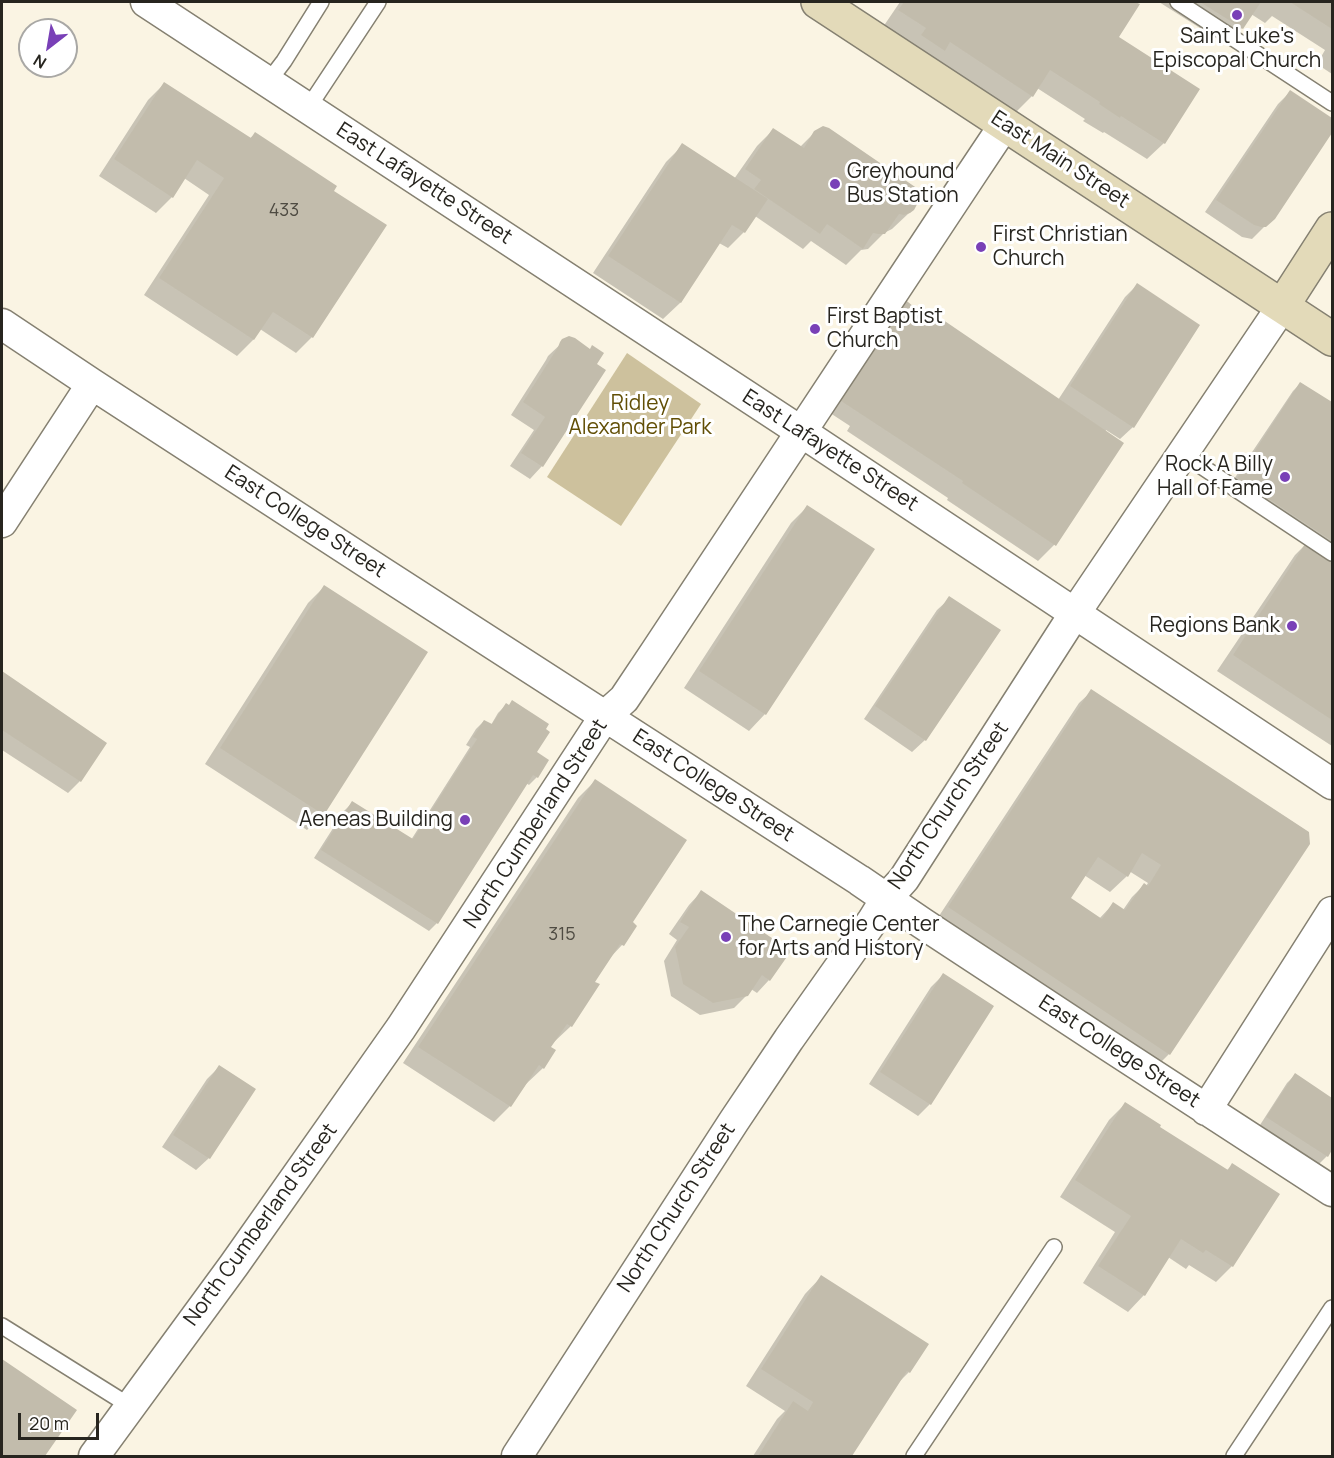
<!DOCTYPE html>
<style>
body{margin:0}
#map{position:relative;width:1334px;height:1458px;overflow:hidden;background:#faf4e3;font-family:Manrope,sans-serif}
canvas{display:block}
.frame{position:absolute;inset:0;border:3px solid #27251f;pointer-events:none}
.north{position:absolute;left:18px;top:18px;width:60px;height:60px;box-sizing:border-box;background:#fff;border:2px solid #a9a8a5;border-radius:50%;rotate:211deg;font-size:16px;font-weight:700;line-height:24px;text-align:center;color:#27251f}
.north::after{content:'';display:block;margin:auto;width:21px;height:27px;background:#7940b7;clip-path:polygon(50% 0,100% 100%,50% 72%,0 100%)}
.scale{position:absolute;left:18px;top:1413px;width:81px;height:27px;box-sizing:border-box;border:3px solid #27251f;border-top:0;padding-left:8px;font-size:18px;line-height:21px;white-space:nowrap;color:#27251f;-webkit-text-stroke:4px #fff;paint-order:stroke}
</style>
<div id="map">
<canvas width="1334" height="1458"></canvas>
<div class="frame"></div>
<div class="north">N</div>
<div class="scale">20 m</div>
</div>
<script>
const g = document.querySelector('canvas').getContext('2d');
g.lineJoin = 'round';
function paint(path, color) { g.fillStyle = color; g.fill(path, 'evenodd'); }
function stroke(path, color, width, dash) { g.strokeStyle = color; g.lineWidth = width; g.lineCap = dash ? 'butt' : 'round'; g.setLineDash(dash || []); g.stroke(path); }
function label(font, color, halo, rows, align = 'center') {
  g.font = font + ' Manrope,sans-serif'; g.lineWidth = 6; g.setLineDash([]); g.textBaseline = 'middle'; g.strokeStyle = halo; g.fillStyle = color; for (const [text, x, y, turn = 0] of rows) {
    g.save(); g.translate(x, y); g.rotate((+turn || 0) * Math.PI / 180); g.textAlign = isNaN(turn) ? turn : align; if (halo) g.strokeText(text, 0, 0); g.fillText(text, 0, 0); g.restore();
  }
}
paint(new Path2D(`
 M627,353L701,404L621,526L547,477Z`), '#cdc19d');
paint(new Path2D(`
 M900,2H1132L1138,5L1117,37L1198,90L1164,143L1147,159L1104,132L1103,133L1083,121L1085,119L1037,88L1032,96L1016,112L883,27Z
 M1159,2H1332V74L1317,64L1325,50L1272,16L1265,23L1251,14L1242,28L1225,44Z
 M164,84L249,139L255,134L332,191L312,337L296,353L260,329L253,340L237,356L144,295L209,195L184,178L172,197L156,213L99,176L148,100Z
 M1290,92L1332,120V131L1273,218L1252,239L1242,237L1205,212L1278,104Z
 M773,130L800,147L815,132L909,213L892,229L884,233L868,249L861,250L846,265L811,241L803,249L755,216L744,232L728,248L719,243L680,303L663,319L593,273L666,162L683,145L734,179L757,146Z
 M1137,285L1133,427L1120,439L1106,430L1054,545L1038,561L947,500L948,498L847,431L850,426L824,409L925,318L1058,400L1125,297Z
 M566,339L595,364L603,370L542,466L530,479L510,466L534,430L511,415L546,360L548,356Z
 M1301,383L1332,404V746L1217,671L1295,555L1306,544L1226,491L1293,391Z
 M807,507L765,714L749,731L684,688L791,523Z
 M324,587L323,814L307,830L205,764L308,603Z
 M950,598L925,740L912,752L864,719L937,610Z
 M2,673L105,744L80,781L68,793L2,750Z
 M1092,691L1308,832L1169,1054L1157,1066L937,919L1079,703ZM1129,871L1148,883L1146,886L1144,885L1132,897L1123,910L1113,904L1099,919L1069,899L1084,875L1110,892L1127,876Z
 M506,705L535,753L547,761L537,777L529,785L526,783L437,923L429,931L314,858L344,811L352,803L411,840L470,747L466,745L476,729L484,721L491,725L498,713Z
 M595,781L630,923L635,926L622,945L607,961L593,982L571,1026L554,1042V1041L549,1048L543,1068L526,1084L510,1106L494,1122L403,1063L578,798Z
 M701,892L769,980L757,993L751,989L747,995L734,1008L700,1015L671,996L664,961L677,940L669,934L689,905Z
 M943,975L930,1104L918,1116L869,1084L931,987Z
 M219,1067L209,1158L196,1170L162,1147L207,1079Z
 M1295,1075L1332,1100V1147L1327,1156L1319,1164L1260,1125L1287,1083Z
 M1126,1103L1158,1127L1226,1171L1232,1165V1266L1216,1282L1189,1265L1186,1269L1168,1257L1144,1295L1128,1312L1083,1283L1115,1232L1060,1197L1109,1120Z
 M821,1277L909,1372L896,1385L850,1456H753L777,1419L785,1411L746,1386L805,1294Z
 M2,1361L74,1411L43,1456H2Z`), '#0003');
paint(new Path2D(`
 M904,2H1135L1140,4L1119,37L1200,89L1165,144L1121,116L1120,118L1099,104L1100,102L1050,70L1033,97L950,42L945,51L921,35L926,28L898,10Z
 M1200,2H1261L1243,29Z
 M1290,2H1332V29Z
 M164,82L251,138L255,132L337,186L334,191L387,225L313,338L273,312L254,340L159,278L224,178L197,160L173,198L114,159Z
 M1290,90L1332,118V133L1275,219L1266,227H1261L1254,225L1216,200Z
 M823,126L829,128L921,191L922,195L914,210L910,213L904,215L899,214L885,234H878L873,233L863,249L827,224L820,234L754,189L761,180L745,169L773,128L804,148L814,131Z
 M682,143L768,199L745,233L732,225L681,303L608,256Z
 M1137,283L1200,325L1134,428L1070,386Z
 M902,297L926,317L930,311L1124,443L1056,546L962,483L963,481L835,397Z
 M569,336L575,338L590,349L592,345L604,353L597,364L606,370L543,467L521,453L545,417L523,402L558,347L560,342L562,339Z
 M1300,382L1332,402V541L1237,478Z
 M807,505L875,549L766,715L699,671Z
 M1307,541L1332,558V720L1233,655Z
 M324,585L428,652L324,815L220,748Z
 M949,596L1001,630L926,741L875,706Z
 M2,671L107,743L81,782L2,730Z
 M1091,689L1309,832L1310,844L1170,1055L948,907ZM1142,853L1161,865L1148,886L1144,883L1125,910L1113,902L1102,919L1071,898L1098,857L1128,877Z
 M512,700L549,724L546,729L550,732L537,752L549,760L538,778L533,775L438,924L321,850L352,801L413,839L477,739L473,737L484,720L492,724L506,703L509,705Z
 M595,779L687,840L633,922L637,926L624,946L620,944L595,982L600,984L572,1027L567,1024L551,1047L556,1050L544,1069L539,1065L511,1107L418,1047Z
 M701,890L791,951L770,981L762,975L748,996L713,1003L683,984L675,947L689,927L680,922Z
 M943,973L994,1006L931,1105L880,1072Z
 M219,1065L256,1089L210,1159L173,1135Z
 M1295,1073L1332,1098V1150L1328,1157L1266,1117Z
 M1125,1102L1161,1125L1160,1127L1228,1170L1232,1163L1280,1194L1233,1267L1206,1250L1203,1253L1181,1239L1145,1296L1098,1266L1131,1216L1075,1180Z
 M821,1275L929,1344L910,1373L907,1371L852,1456H758L793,1401L808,1411L813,1402L761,1369Z
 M2,1359L77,1410L45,1456H2Z`), '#c2bcac');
const lane = new Path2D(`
 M1178,2L1332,103
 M268,82L284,61L321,2
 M308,108L378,2
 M1183,454L1332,553
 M2,1326L130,1406
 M914,1456L1054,1247
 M1234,1456L1332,1308`);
const street = new Path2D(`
 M146,2L800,431L1332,784
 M2,324L92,384L383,573L859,880L922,923L1109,1046L1332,1191
 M2,522L92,384
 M1206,1110L1332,912
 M94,1456L234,1265L401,1028L605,716L624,699C752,508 877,315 1005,124
 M517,1456L734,1121L789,1039L873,920L886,899L904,879L1075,613L1283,305`);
const secondary = new Path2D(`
 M818,2L1332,339
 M1283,305L1332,229`);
stroke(lane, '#858071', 18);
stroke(street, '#858071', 33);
stroke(secondary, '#858071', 36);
stroke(lane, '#fff', 15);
stroke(street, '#fff', 30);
stroke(secondary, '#e3dab9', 33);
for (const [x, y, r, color] of [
 [1237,15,6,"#7940b7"],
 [835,184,6,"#7940b7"],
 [981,247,6,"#7940b7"],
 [815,329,6,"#7940b7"],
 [1285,477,6,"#7940b7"],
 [1292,626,6,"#7940b7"],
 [465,820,6,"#7940b7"],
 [726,937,6,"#7940b7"]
]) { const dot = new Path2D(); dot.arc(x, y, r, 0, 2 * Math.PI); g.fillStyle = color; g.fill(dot); stroke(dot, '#fff', 2); }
label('18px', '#4e4b42', null, [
 ["433",284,211],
 ["315",562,935]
]);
label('21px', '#27251f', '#fff', [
 ["Saint Luke's",1237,37,"center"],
 ["Episcopal Church",1237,61,"center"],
 ["Greyhound",847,172],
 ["Bus Station",847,196],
 ["First Christian",993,235],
 ["Church",993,259],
 ["First Baptist",827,317],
 ["Church",827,341],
 ["Rock A Billy",1273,465,"right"],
 ["Hall of Fame",1273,489,"right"],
 ["Regions Bank",1280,626,"right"],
 ["Aeneas Building",453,820,"right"],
 ["The Carnegie Center",738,925],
 ["for Arts and History",738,949]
], 'left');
label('21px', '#27251f', '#fff', [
 ["East Main Street",1060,160,33],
 ["East Lafayette Street",424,184,33],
 ["East Lafayette Street",830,451,33],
 ["East College Street",305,522,33],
 ["East College Street",713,786,33],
 ["North Church Street",949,806,-56],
 ["North Cumberland Street",536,824,-57],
 ["East College Street",1119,1052,33],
 ["North Church Street",677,1208,-57],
 ["North Cumberland Street",261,1225,-54]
]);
label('21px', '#614e05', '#fff', [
 ["Ridley",640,404],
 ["Alexander Park",640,428]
]);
</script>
